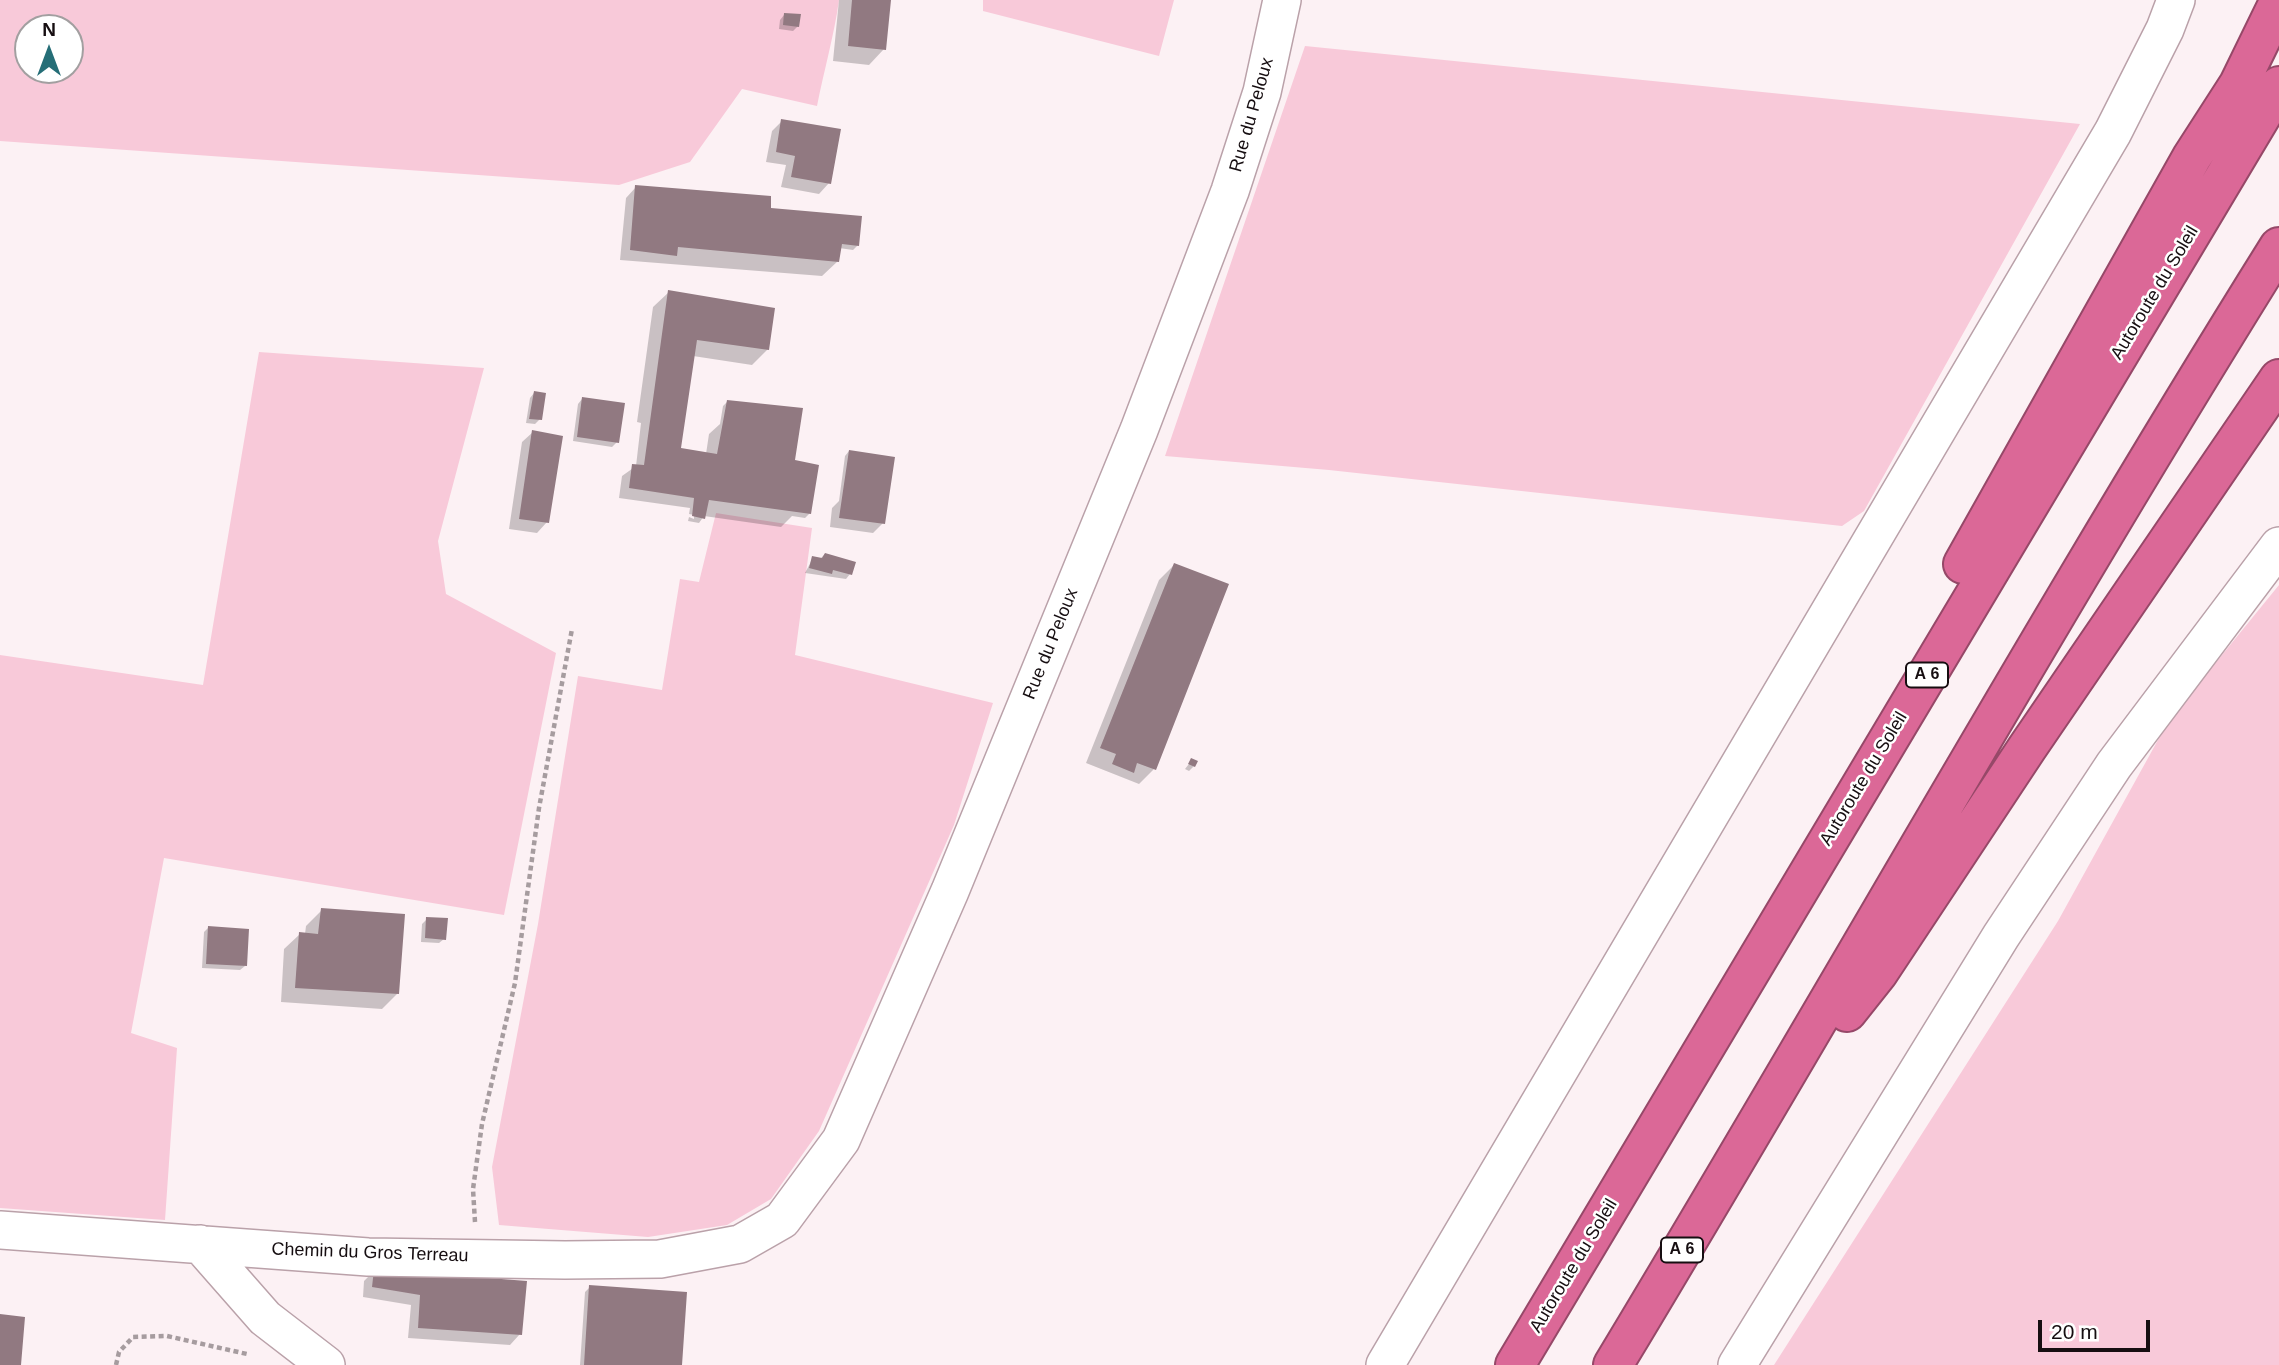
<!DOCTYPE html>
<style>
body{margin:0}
#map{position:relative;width:2279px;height:1365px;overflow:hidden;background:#fcf1f4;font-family:Arial,sans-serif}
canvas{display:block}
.north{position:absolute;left:14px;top:14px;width:70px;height:70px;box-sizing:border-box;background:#fff;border:2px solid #a29fa0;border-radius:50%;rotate:0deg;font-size:19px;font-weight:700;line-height:28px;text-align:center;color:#160e11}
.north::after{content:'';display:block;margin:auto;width:24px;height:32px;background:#256e77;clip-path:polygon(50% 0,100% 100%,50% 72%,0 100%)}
.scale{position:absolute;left:2038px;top:1320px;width:112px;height:32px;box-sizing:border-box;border:4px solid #160e11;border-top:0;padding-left:9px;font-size:21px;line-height:24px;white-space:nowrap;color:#160e11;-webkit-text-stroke:5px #fff;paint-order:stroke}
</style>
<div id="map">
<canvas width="2279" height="1365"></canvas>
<div class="north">N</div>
<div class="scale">20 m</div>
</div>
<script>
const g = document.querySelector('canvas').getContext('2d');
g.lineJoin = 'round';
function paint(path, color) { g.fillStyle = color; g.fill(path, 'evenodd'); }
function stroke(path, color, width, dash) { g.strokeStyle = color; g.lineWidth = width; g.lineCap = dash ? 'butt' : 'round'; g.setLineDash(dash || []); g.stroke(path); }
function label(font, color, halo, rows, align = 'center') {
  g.font = font + ' Arial,sans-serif'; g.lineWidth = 5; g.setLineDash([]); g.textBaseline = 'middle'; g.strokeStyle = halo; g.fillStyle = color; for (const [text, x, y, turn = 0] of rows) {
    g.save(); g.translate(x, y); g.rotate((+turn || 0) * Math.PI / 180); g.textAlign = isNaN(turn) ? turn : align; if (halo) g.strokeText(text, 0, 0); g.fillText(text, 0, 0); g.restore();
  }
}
paint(new Path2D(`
 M0,0H839C834,36 824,70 817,106L742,89L690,162L619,185L0,141ZM28,28H70V70H28Z
 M983,0H1174L1159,56L983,11Z
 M1305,46L2080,124L1864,511L1842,526L1329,470L1165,456Z
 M259,352L484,368L438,541L446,594L556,653L504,915L164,858L131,1033L177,1048L165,1220L0,1208V655L203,685Z
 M716,513L812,528L795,655L993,703L954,825L819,1131L771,1199L727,1225L648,1237L499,1225L492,1167L538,924L578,676L662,690L680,579L699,582Z
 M2279,585V1365H1774L2058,921L2169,720Z`), '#f8c9d9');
paint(new Path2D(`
 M839,0H889L884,49L869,65L833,61Z
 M784,15L798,26L793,31L779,29L780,20Z
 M782,121L829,183L819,194L781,187L786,165L766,162L772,131Z
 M636,187L858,245L853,250L839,248L838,261L822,276L620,260L626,198Z
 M669,292L768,349L752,365L693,356L679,450L706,454L709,434L720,424L723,406L728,401L793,462L810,513L805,518L792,516L781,527L704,516L699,523L688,521L689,517L694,519V515L689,514L690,508L619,498L622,476L636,466L641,423L637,422L653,307Z
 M534,393L540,419L535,424L526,423L530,398Z
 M582,399L617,442L612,447L573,441L578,404Z
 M533,432L547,522L537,533L509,529L522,442Z
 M849,451L883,523L873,533L830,527L832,508L839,501L845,456Z
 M825,554L850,574L846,579L805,573L813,558L820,559Z
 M1174,565L1154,769L1139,784L1086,763L1159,580Z
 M1192,760L1194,766L1189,771L1185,769Z
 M322,910L398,993L382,1009L281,1002L284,949L300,934H305L306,926Z
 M427,919L444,939L439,943L421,942L422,924Z
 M208,928L245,966L240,970L202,968L204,932Z
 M374,1271L520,1334L510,1345L408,1338L411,1305L363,1297L364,1281Z
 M590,1287L680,1365H580L585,1292Z`), '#0003');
paint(new Path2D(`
 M852,0H891L886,50L848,46Z
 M784,13L801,14L799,27L783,25Z
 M781,119L841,129L831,184L791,177L795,156L776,152Z
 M635,185L771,196V208L862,216L859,246L842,244L839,262L678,247L677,256L630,250Z
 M668,290L775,308L769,350L697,340L681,448L717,454L727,400L803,408L795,460L819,465L811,514L709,500L705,519L692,516L694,498L629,488L632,464L644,465Z
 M534,391L546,393L542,420L529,419Z
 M582,397L625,403L619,443L577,437Z
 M532,430L563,436L549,523L519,519Z
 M849,450L895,457L885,524L839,518Z
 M825,553L856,562L852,575L833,570L832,574L809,568L812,556L822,558Z
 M1174,563L1229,584L1156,770L1137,763L1134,773L1112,764L1116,754L1100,748Z
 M1191,758L1198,761L1195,767L1188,764Z
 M321,908L405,914L399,994L295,988L299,932L318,934Z
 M426,917L448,918L446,940L425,938Z
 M208,926L249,929L247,966L206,964Z
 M374,1269L527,1281L522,1335L418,1328L420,1295L372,1287Z
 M589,1285L687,1292L682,1365H584Z
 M0,1314L25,1317L21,1365H0Z`), '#917981');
const minor = new Path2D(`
 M0,1230L368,1257L565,1260L660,1259L740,1244L782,1220L841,1140L950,891L1139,430L1230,191L1262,92L1282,0
 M200,1244L265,1318L326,1365
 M1385,1365L2113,132L2165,29L2176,0
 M1737,1365L2001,936L2114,765L2279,546`);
const highway = new Path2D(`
 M1963,564L2192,157L2239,84L2279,2
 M1847,1012L1878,973L2027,748L2279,379
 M1515,1365L2279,86
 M1613,1365C1837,994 2049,615 2279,247`);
stroke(minor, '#baa1a9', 40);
stroke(highway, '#964868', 42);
stroke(new Path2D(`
 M475,1222L473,1189L482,1124L515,983L539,808L572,629
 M116,1365L119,1352L133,1337L167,1336L247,1354`), '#a69c9f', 4.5, [5, 3.5]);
stroke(minor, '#fff', 37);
stroke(highway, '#db6897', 38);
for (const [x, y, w] of [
 [1927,675,42],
 [1682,1250,42]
]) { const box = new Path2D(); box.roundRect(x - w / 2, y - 12.5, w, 25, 5); g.fillStyle = '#fff'; g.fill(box); stroke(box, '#160e11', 2); }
label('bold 16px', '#160e11', null, [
 ["A 6",1927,675],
 ["A 6",1682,1250]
]);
label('18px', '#160e11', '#fff', [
 ["Rue du Peloux",1252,115,-74],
 ["Autoroute du Soleil",2155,293,-59],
 ["Rue du Peloux",1051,644,-68],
 ["Autoroute du Soleil",1864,779,-59],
 ["Chemin du Gros Terreau",370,1253,2],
 ["Autoroute du Soleil",1574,1266,-59]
]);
</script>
